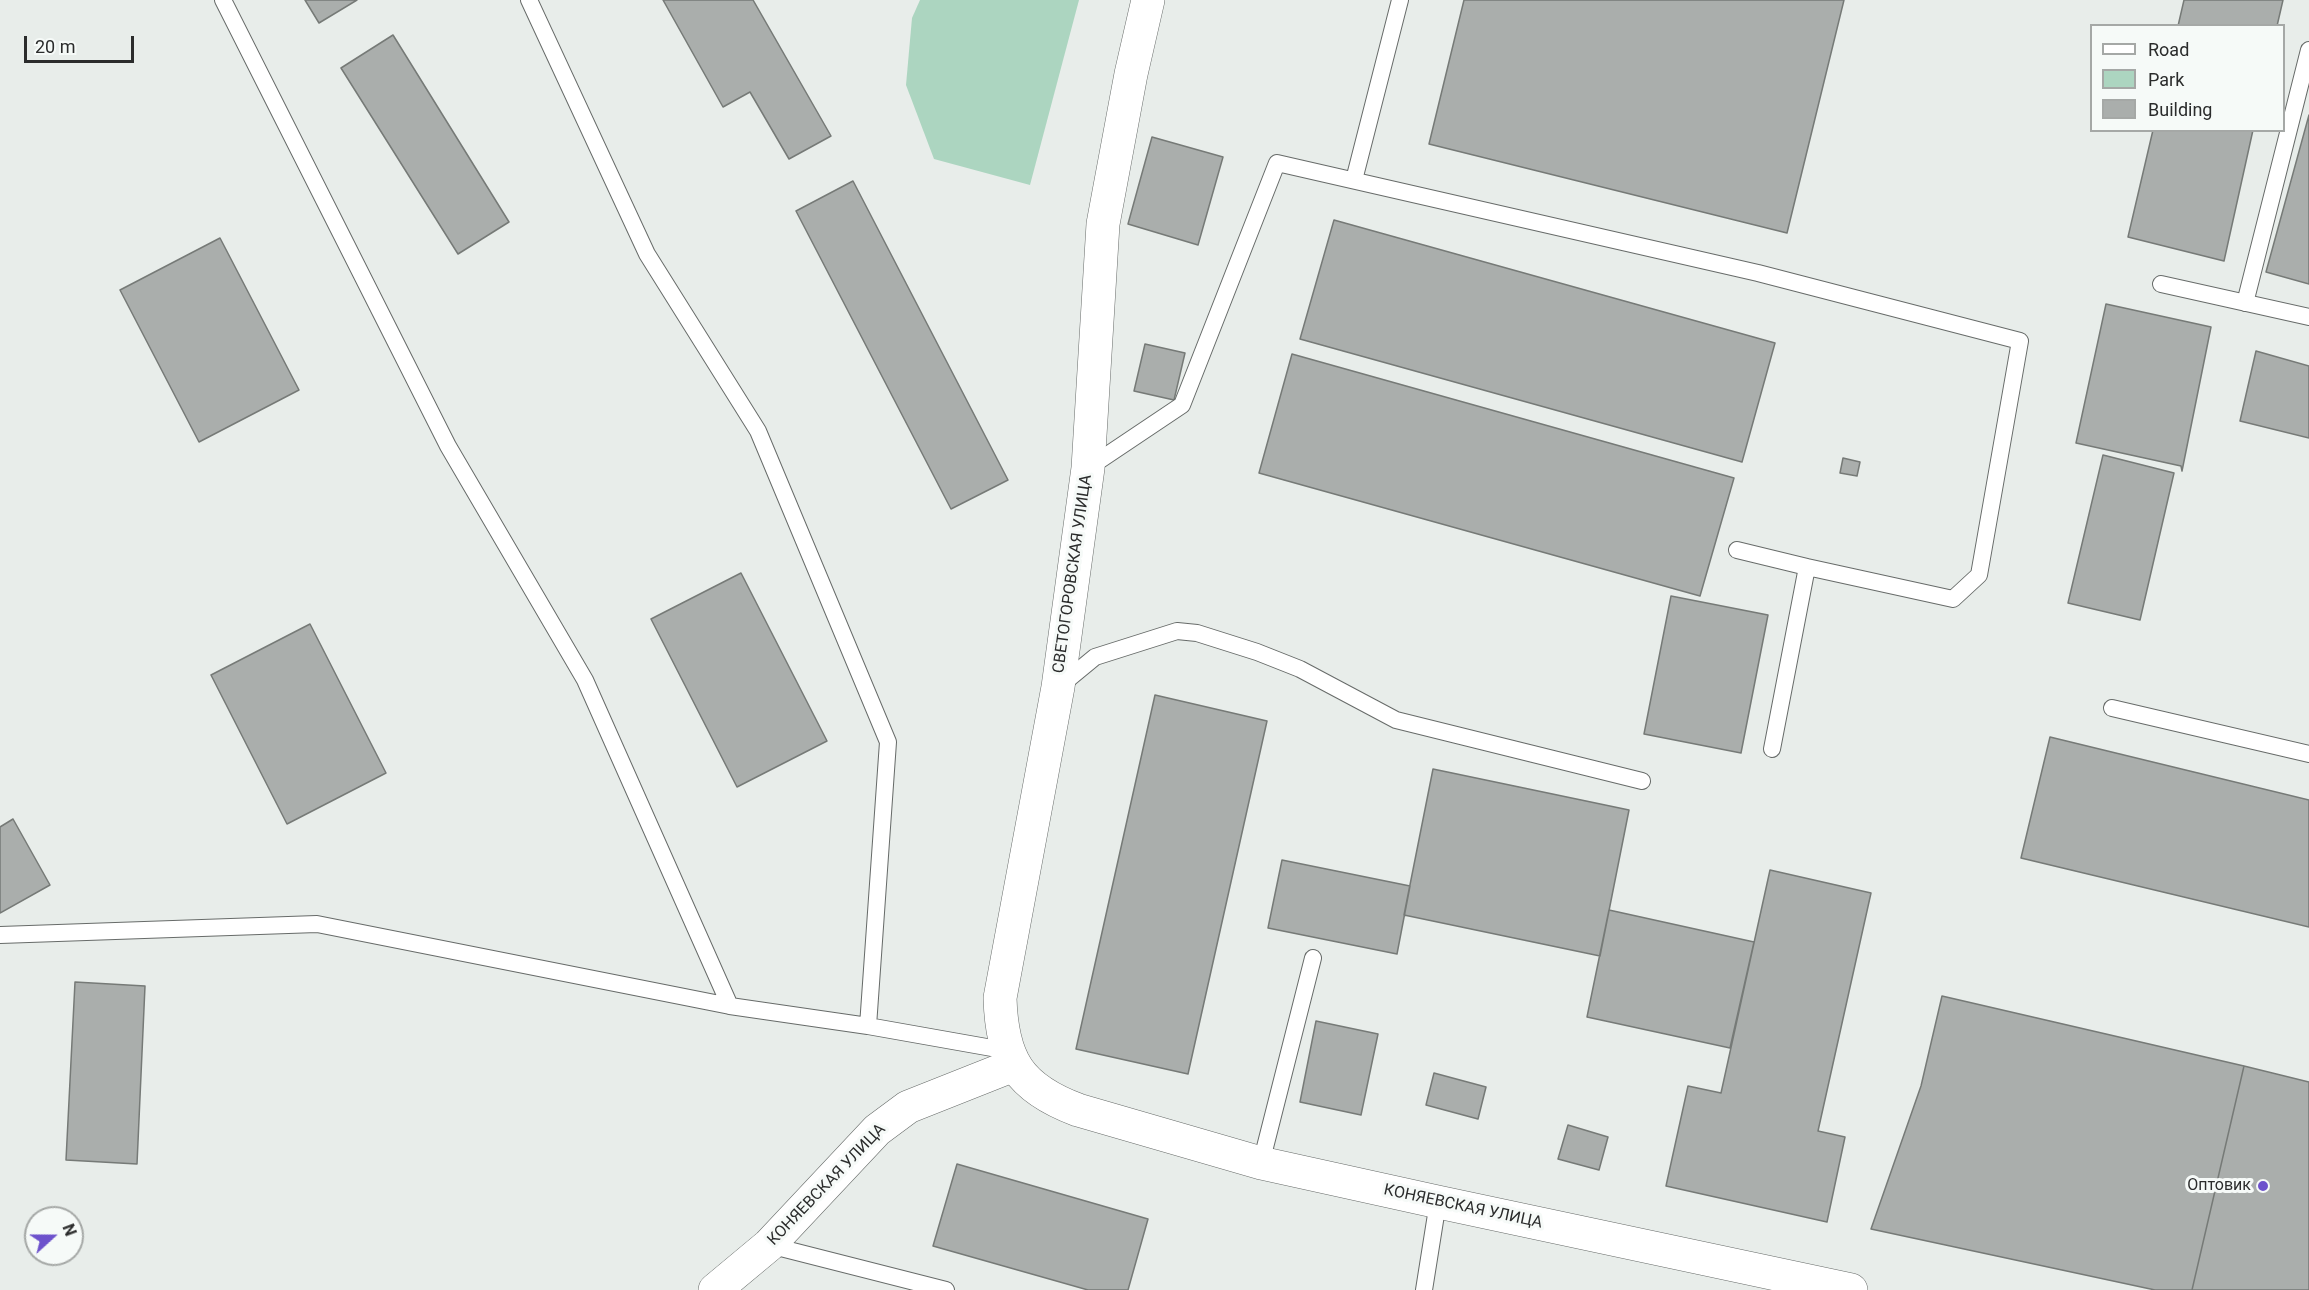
<!DOCTYPE html>
<meta charset="utf-8">
<style>
body{margin:0}
#map{position:relative;width:2309px;height:1290px;overflow:hidden;background:#e8edea;font-family:Roboto,sans-serif}
canvas{display:block}
.legend{position:absolute;left:2090px;top:24px;width:195px;height:108px;box-sizing:border-box;background:#f6faf8;border:2px solid #a5a8a6;margin:0;padding:8px 10px;list-style:none;font-size:18px;color:#2b2c2c}
.legend li{display:flex;align-items:center;gap:12px;height:30px}
.legend b{width:30px;border:2px solid #a5a8a6}
.north{position:absolute;left:24px;top:1206px;width:60px;height:60px;box-sizing:border-box;background:#f6faf8;border:2px solid #a5a8a6;border-radius:50%;rotate:69deg;font-size:16px;font-weight:700;line-height:24px;text-align:center;color:#2b2c2c}
.north::after{content:'';display:block;margin:auto;width:21px;height:27px;background:#6d52cc;clip-path:polygon(50% 0,100% 100%,50% 72%,0 100%)}
.scale{position:absolute;left:24px;top:36px;width:110px;height:27px;box-sizing:border-box;border:3px solid #2b2c2c;border-top:0;padding-left:8px;font-size:18px;line-height:21px;white-space:nowrap;color:#2b2c2c;-webkit-text-stroke:4px #f6faf8;paint-order:stroke}
</style>
<div id="map">
<canvas width="2309" height="1290"></canvas>
<ul class="legend">
<li><b style="height:8px;background:#fff"></b>Road</li>
<li><b style="height:16px;background:#acd5c0"></b>Park</li>
<li><b style="height:16px;background:#aaaeac"></b>Building</li>
</ul>
<div class="north">N</div>
<div class="scale">20 m</div>
</div>
<script>
const g = document.querySelector('canvas').getContext('2d');
g.lineJoin = 'round';
function paint(path, color) { g.fillStyle = color; g.fill(path, 'evenodd'); }
function stroke(path, color, width, dash) { g.strokeStyle = color; g.lineWidth = width; g.lineCap = dash ? 'butt' : 'round'; g.setLineDash(dash || []); g.stroke(path); }
function label(font, color, halo, rows, align = 'center') {
  g.font = font + ' Roboto,sans-serif'; g.lineWidth = 6; g.setLineDash([]); g.textBaseline = 'middle'; g.strokeStyle = halo; g.fillStyle = color; for (const [text, x, y, turn = 0] of rows) {
    g.save(); g.translate(x, y); g.rotate((+turn || 0) * Math.PI / 180); g.textAlign = isNaN(turn) ? turn : align; if (halo) g.strokeText(text, 0, 0); g.fillText(text, 0, 0); g.restore();
  }
}
paint(new Path2D(`
 M920,0H1079L1030,185L934,159L906,85L912,18Z`), '#acd5c0');
const building = new Path2D(`
 M305,0H357L319,23Z
 M663,0H753L831,136L789,159L750,92L723,107Z
 M1464,0H1844L1787,233L1429,144Z
 M2184,0H2283L2277,26H2178Z
 M393,35L509,222L458,254L341,68Z
 M2309,115V284L2266,272Z
 M2153,130H2253L2224,261L2128,237Z
 M1152,137L1223,157L1198,245L1128,224Z
 M853,181L1008,480L951,509L796,211Z
 M1334,220L1775,343L1742,462L1300,339Z
 M220,238L299,390L199,442L120,290Z
 M2106,304L2211,327L2182,471L2181,466L2076,443Z
 M1145,344L1185,353L1174,400L1134,391Z
 M2256,351L2309,366V438L2240,421Z
 M1292,354L1734,478L1700,596L1259,473Z
 M2103,455L2174,473L2140,620L2068,603Z
 M1843,458L1860,462L1857,476L1840,473Z
 M741,573L827,741L737,787L651,619Z
 M1671,596L1768,615L1741,753L1644,734Z
 M310,624L386,773L287,824L211,675Z
 M1155,695L1267,721L1188,1074L1076,1049Z
 M2050,737L2309,800V927L2021,858Z
 M1433,769L1629,810L1600,956L1404,915Z
 M13,819L50,885L0,913V827Z
 M1282,860L1410,886L1397,954L1268,928Z
 M1770,870L1871,893L1818,1131L1845,1137L1827,1222L1666,1186L1688,1086L1721,1093Z
 M1609,910L1754,942L1730,1048L1587,1017Z
 M75,982L145,986L137,1164L66,1160Z
 M1942,996L2244,1066L2192,1290H2155L1871,1229L1921,1086Z
 M1316,1021L1378,1034L1361,1115L1300,1102Z
 M2244,1066L2309,1082V1290H2192Z
 M1434,1073L1486,1087L1478,1119L1426,1105Z
 M1568,1125L1608,1137L1599,1170L1558,1159Z
 M957,1164L1148,1219L1128,1290H1088L933,1246Z`);
paint(building, '#aaaeac');
stroke(building, '#767a77', 1.5);
const lane = new Path2D(`
 M223,0L448,446L585,680L730,1006L868,1026L1009,1051
 M529,0L647,254L758,431L888,742L868,1026
 M1354,180L1400,0
 M2161,284L2309,317
 M2245,303L2309,50
 M1088,468L1182,405L1277,163L1758,273L2020,341L1979,575L1953,599L1807,567L1772,749
 M1737,550L1807,567
 M1061,685L1095,657L1177,631L1197,633L1257,652L1300,669L1396,720L1642,781
 M2112,708L2309,754
 M0,935L317,924L730,1006
 M1261,1163L1313,958
 M769,1245L946,1290
 M1424,1290L1438,1202`);
const street = new Path2D(`
 M715,1290L769,1245L877,1130L908,1107L1014,1065`);
const secondary = new Path2D(`
 M1148,0L1131,74L1103,224L1088,468L1058,687L1000,998C1002,1060 1019,1088 1078,1110L1261,1163L1438,1202L1851,1290`);
stroke(lane, '#676b69', 18);
stroke(street, '#676b69', 34);
stroke(secondary, '#676b69', 34);
stroke(lane, '#fff', 16);
stroke(street, '#fff', 33);
stroke(secondary, '#fff', 33);
for (const [x, y, r, color] of [
 [2263,1186,6,"#6d52cc"]
]) { const dot = new Path2D(); dot.arc(x, y, r, 0, 2 * Math.PI); g.fillStyle = color; g.fill(dot); stroke(dot, '#f6faf8', 2); }
label('16px', '#2b2c2c', '#f6faf8', [
 ["СВЕТОГОРОВСКАЯ УЛИЦА",1073,574,-82],
 ["КОНЯЕВСКАЯ УЛИЦА",827,1185,-46],
 ["КОНЯЕВСКАЯ УЛИЦА",1463,1207,12]
]);
label('16px', '#2b2c2c', '#f6faf8', [
 ["Оптовик",2251,1186]
], 'right');
</script>
